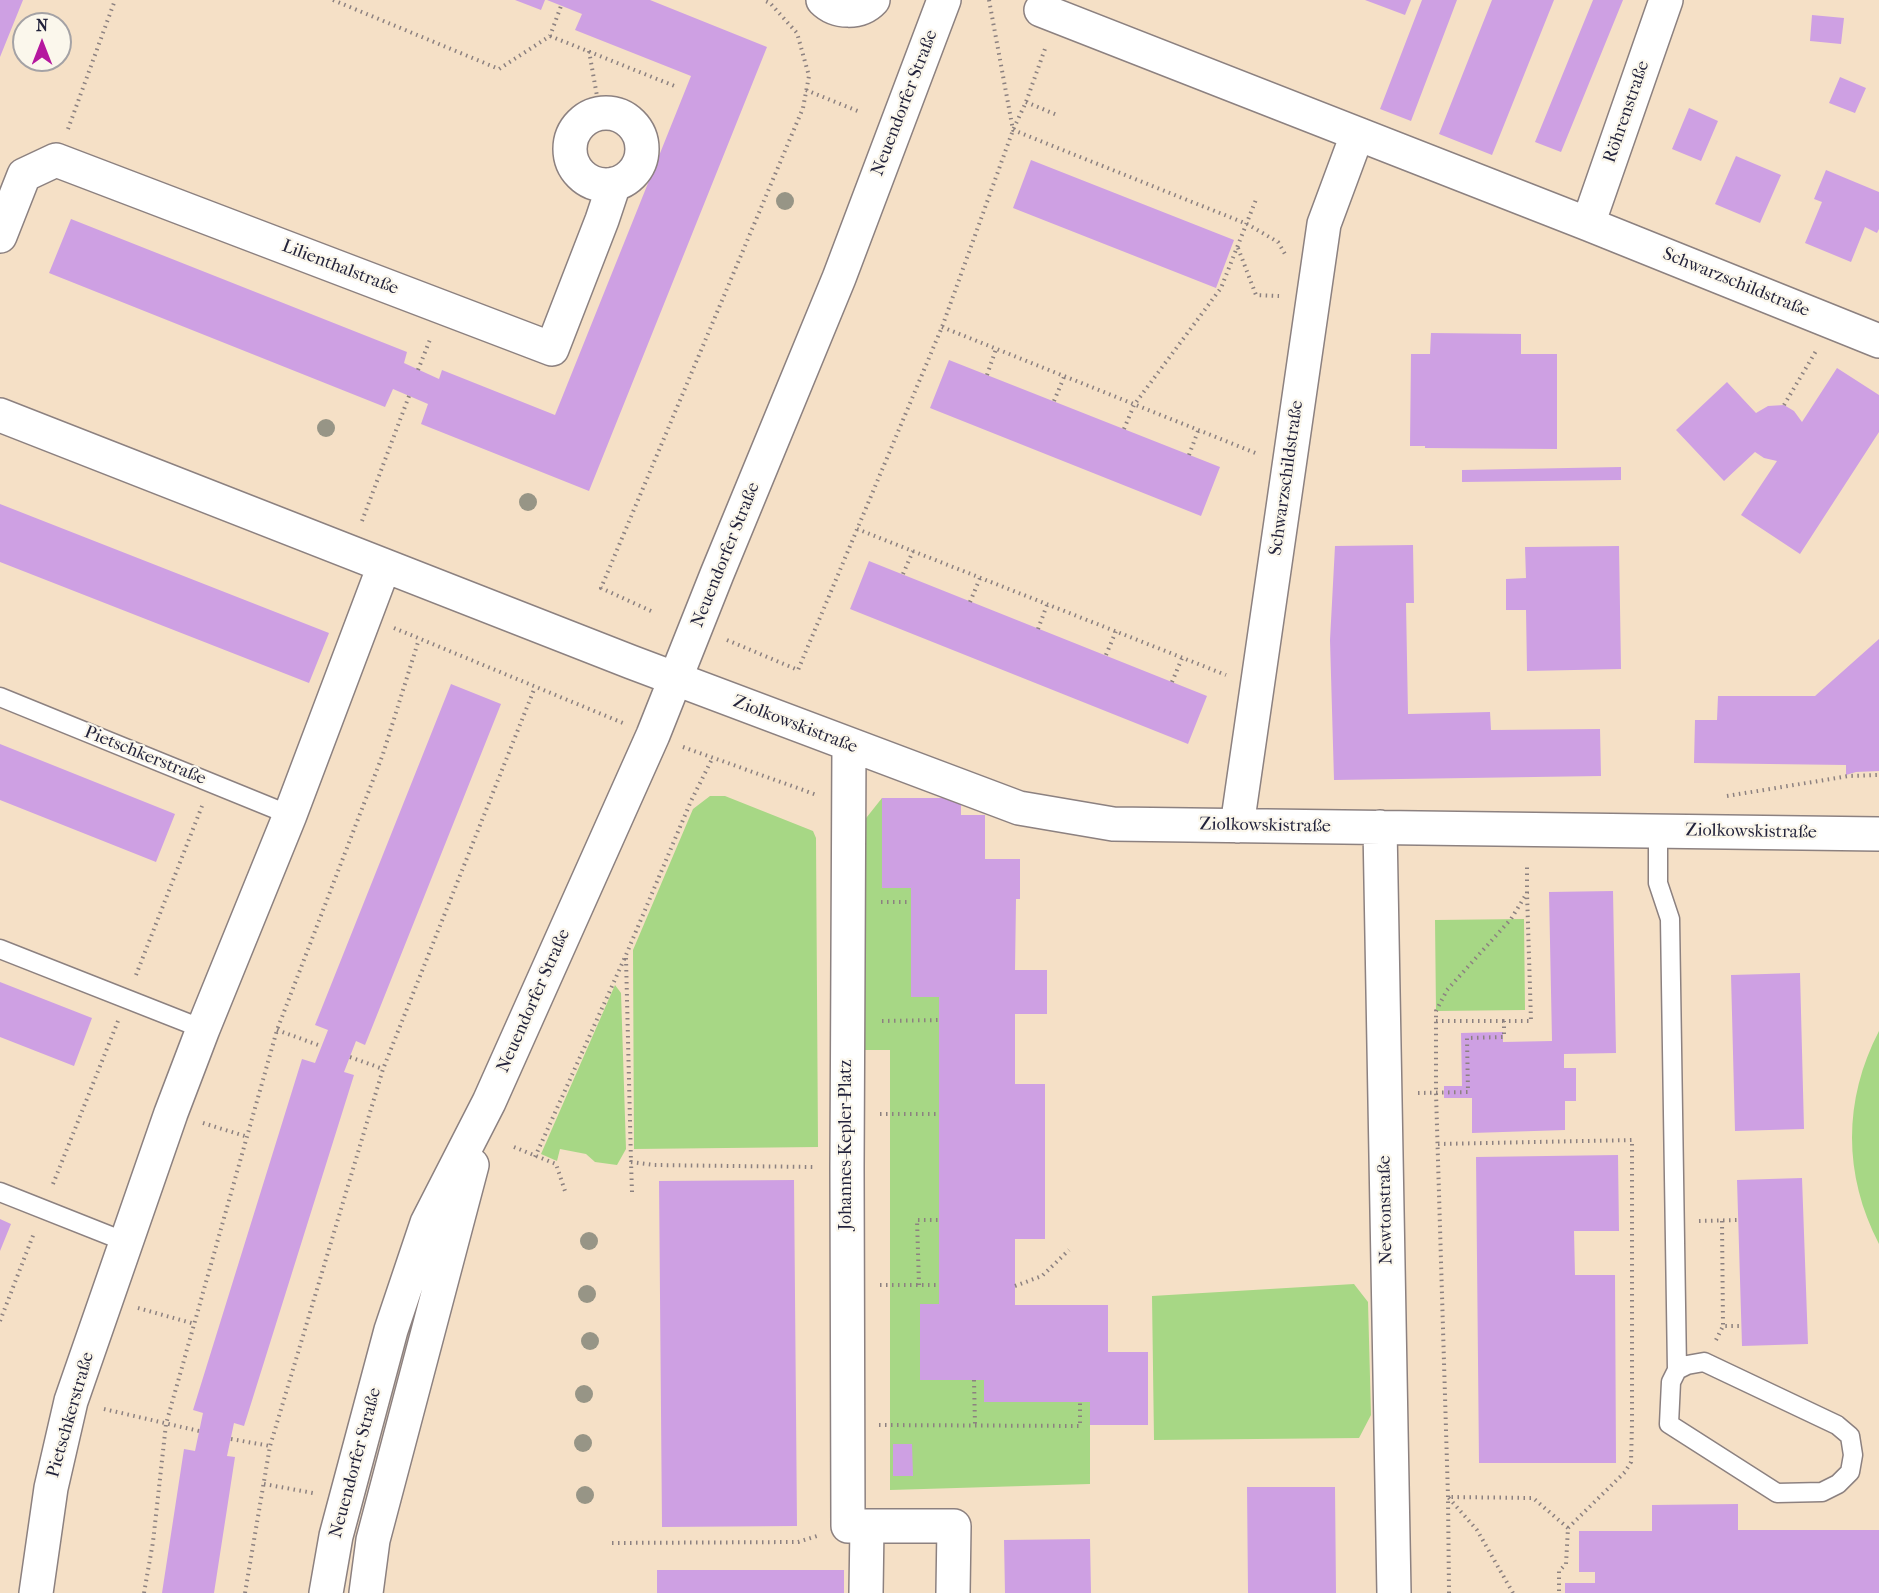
<!DOCTYPE html>
<meta charset="utf-8">
<style>
body{margin:0}
#map{position:relative;width:1879px;height:1593px;overflow:hidden;background:#f5e0c6;font-family:"IM FELL French Canon",serif}
canvas{display:block}
.north{position:absolute;left:12px;top:12px;width:60px;height:60px;box-sizing:border-box;background:#fbf7ec;border:2px solid #a4a2a5;border-radius:50%;rotate:0deg;font-size:16px;font-weight:700;line-height:24px;text-align:center;color:#22223b}
.north::after{content:'';display:block;margin:auto;width:21px;height:27px;background:#b5179e;clip-path:polygon(50% 0,100% 100%,50% 72%,0 100%)}
</style>
<div id="map">
<canvas width="1879" height="1593"></canvas>
<div class="north">N</div>
</div>
<script>
const g = document.querySelector('canvas').getContext('2d');
g.lineJoin = 'round';
function paint(path, color) { g.fillStyle = color; g.fill(path, 'evenodd'); }
function stroke(path, color, width, dash) { g.strokeStyle = color; g.lineWidth = width; g.lineCap = dash ? 'butt' : 'round'; g.setLineDash(dash || []); g.stroke(path); }
function label(font, color, halo, rows, align = 'center') {
  g.font = font + ' "IM FELL French Canon",serif'; g.lineWidth = 4.5; g.setLineDash([]); g.textBaseline = 'middle'; g.strokeStyle = halo; g.fillStyle = color; for (const [text, x, y, turn = 0] of rows) {
    g.save(); g.translate(x, y); g.rotate((+turn || 0) * Math.PI / 180); g.textAlign = isNaN(turn) ? turn : align; if (halo) g.strokeText(text, 0, 0); g.fillText(text, 0, 0); g.restore();
  }
}
paint(new Path2D(`
 M710,796H725L813,831L816,838L818,1147L634,1149L633,950L693,809Z
 M882,798V887L911,888V996L939,997V1304L984,1380L1090,1402V1484L890,1490V1050H863L859,827Z
 M1524,919L1525,1010L1436,1011L1435,920Z
 M615,985L621,993L626,1149L617,1165L595,1162L586,1154L560,1149L557,1161L541,1154Z
 M1879,1031V1244C1843,1175 1843,1100 1879,1031Z
 M1354,1284L1368,1302L1371,1415L1359,1438L1154,1440L1152,1296Z`), '#a7d785');
paint(new Path2D(`
 M0,0H23L0,57Z
 M515,0H545L541,10Z
 M547,0H650L767,47L589,491L421,424L428,404L393,389L385,407L49,273L71,219L407,352L404,363L439,379L442,370L555,415L691,76L575,30L582,14Z
 M1365,0H1411L1405,15Z
 M1422,0H1457L1411,121L1380,109Z
 M1492,0H1554L1492,155L1439,134Z
 M1593,0H1623L1561,152L1535,142Z
 M1812,15L1844,18L1841,44L1810,41Z
 M1840,77L1866,88L1855,113L1829,103Z
 M1689,108L1718,121L1701,161L1672,149Z
 M1736,156L1781,175L1760,223L1715,204Z
 M1031,160L1234,240L1216,288L1013,208Z
 M1826,170L1879,192V229L1877,233L1865,227L1851,262L1805,243L1822,202L1814,199Z
 M1431,333L1521,334V354H1557V449L1425,448V446H1410L1411,354H1430Z
 M949,360L1220,467L1201,516L930,408Z
 M1837,368L1879,395V432L1800,554L1741,515L1777,461L1764,458L1755,452L1724,481L1676,430L1727,382L1756,413L1768,406L1784,405L1794,411L1802,422Z
 M1621,467V480L1462,482V470Z
 M0,504L329,633L309,683L0,562Z
 M1413,545L1414,603H1406L1408,714L1490,712L1491,730L1600,729L1601,776L1334,780L1330,640L1335,546Z
 M1619,546L1621,669L1527,671L1526,610H1506V579L1526,578L1525,547Z
 M869,561L1207,696L1188,744L850,609Z
 M1879,639V771L1856,772L1846,775V765L1694,763L1695,720H1717L1718,696H1815Z
 M451,684L501,704L365,1045L356,1041L344,1072L354,1075L244,1426L234,1423L227,1456L235,1457L214,1593H162L184,1449L195,1451L203,1413L193,1410L302,1059L315,1063L328,1030L315,1025Z
 M0,744L175,814L156,862L0,800Z
 M882,798H961V815H985V859H1020V899H1016L1015,970H1047V1014H1015V1084H1045V1239H1015V1305H1108V1352H1148V1425H1090V1402H984V1380H920V1304H939V997H911V888H882Z
 M1613,891L1616,1053L1564,1054V1068H1576V1101H1565V1130L1472,1133V1098H1444V1086H1462L1461,1033L1503,1032V1042L1552,1041L1549,892Z
 M1800,973L1804,1129L1735,1131L1731,975Z
 M0,982L92,1018L74,1066L0,1037Z
 M1618,1155L1619,1231H1574L1575,1275H1615L1616,1463H1479L1476,1157Z
 M1802,1178L1808,1344L1742,1346L1737,1180Z
 M794,1180L797,1526L662,1527L659,1181Z
 M0,1219L11,1224L0,1251Z
 M893,1444H912L913,1476H893Z
 M1247,1487H1335L1336,1593H1248Z
 M1738,1504V1530H1879V1593H1565V1583H1595V1572H1579V1531H1652V1505Z
 M1090,1539L1091,1593H1005L1004,1540Z
 M657,1570H844V1593H657Z`), '#cea0e3');
const lane = new Path2D(`
 M0,697L290,815
 M1658,831V883L1670,919L1677,1370L1671,1382L1669,1424L1777,1493L1822,1492L1838,1484L1850,1472L1853,1455L1850,1436L1837,1425L1704,1362L1687,1365L1677,1370
 M0,949L203,1029
 M0,1192L126,1242`);
const street = new Path2D(`
 M823,0C836,13 860,14 873,0
 M1041,10L1588,224L1879,341
 M570 149a36 36 0 1 1 72 0a36 36 0 1 1-72 0Z
 M1588,224L1666,0
 M0,236L24,175L56,160L552,349L602,220L614,184
 M0,415L631,662L1019,808L1113,824L1879,834
 M849,746L847,1167L848,1526H954L953,1593
 M1237,826L1324,224L1357,135
 M1380,827L1394,1593
 M36,1593L51,1488L71,1401L171,1113L203,1029L290,815L384,566
 M866,1593L867,1526`);
const secondary = new Path2D(`
 M326,1593L336,1536L391,1330L427,1223L489,1102L653,735L717,574L839,278L944,0
 M366,1593L373,1540L472,1165`);
stroke(lane, '#8c8180', 21);
stroke(street, '#8c8180', 36);
stroke(secondary, '#8c8180', 36);
stroke(new Path2D(`
 M333,0L499,69L550,36L561,6
 M989,0L1013,130L1247,224L1278,242L1285,254
 M550,36L677,87
 M589,51L600,113
 M806,90L860,112
 M1026,102L1057,115
 M68,129L115,0
 M1238,248L1256,295L1279,296
 M942,327L1258,454
 M418,370L431,337
 M987,375L996,349
 M1054,401L1064,377
 M1784,405L1816,351
 M1124,429L1134,405L1221,288L1257,197
 M1189,455L1198,431
 M362,521L409,396
 M857,529L1226,675
 M903,574L913,551
 M970,602L980,578
 M651,611L601,588L803,108L809,76L797,33L770,3L763,0
 M394,628L623,723
 M1038,629L1047,605
 M727,640L798,670L942,327L1013,130L1026,102L1046,46
 M1106,655L1116,631
 M1172,682L1182,658
 M683,747L817,795
 M1727,796L1849,776L1879,775
 M881,902H911
 M626,958L631,1162
 M136,975L202,806
 M882,1021L939,1020
 M1436,1021H1504
 M277,1030L321,1046
 M350,1057L383,1069
 M1418,1093L1468,1092L1467,1038L1504,1037V1021H1531L1527,893
 M880,1114H939
 M203,1123L248,1137
 M1438,1144L1632,1140V1424L1631,1462L1625,1472L1568,1528L1566,1564L1559,1571V1593
 M514,1147L556,1164L565,1191
 M535,1157L626,955L691,801L712,759
 M53,1184L118,1021
 M632,1192L631,1162L654,1165L813,1167
 M1699,1221L1738,1220
 M1722,1221L1723,1326
 M880,1285H939
 M919,1285L917,1220H939
 M1015,1286L1042,1276L1069,1250
 M138,1308L195,1324
 M0,1321L34,1233
 M1716,1340L1723,1326H1742
 M974,1380L975,1425
 M104,1409L199,1431
 M879,1425L1080,1426V1402
 M231,1439L270,1446
 M264,1484L313,1493
 M612,1543L798,1542L817,1536
 M144,1593L153,1542L166,1424L277,1030L383,754L419,639
 M245,1593L270,1446L383,1069L535,687
 M1449,1593L1448,1497L1436,1093V1011L1447,990L1511,919L1527,893V863
 M1513,1593L1477,1530L1448,1497L1533,1498L1568,1528`), '#8c8180', 4, [1.5, 4.5]);
stroke(lane, '#fff', 18);
stroke(street, '#fff', 33);
stroke(secondary, '#fff', 33);
g.fillStyle = '#979586';
for (const [x, y] of [
 [785,201],
 [326,428],
 [528,502],
 [589,1241],
 [587,1294],
 [590,1341],
 [584,1394],
 [583,1443],
 [585,1495]
]) { g.beginPath(); g.arc(x, y, 9, 0, 2 * Math.PI); g.fill(); }
label('18px', '#22223b', '#fbf7ec', [
 ["Neuendorfer Straße",905,103,-69],
 ["Röhrenstraße",1627,112,-71],
 ["Lilienthalstraße",340,268,21],
 ["Schwarzschildstraße",1736,283,22],
 ["Schwarzschildstraße",1287,478,-82],
 ["Neuendorfer Straße",726,555,-68],
 ["Ziolkowskistraße",795,725,21],
 ["Pietschkerstraße",145,756,22],
 ["Ziolkowskistraße",1265,826,1],
 ["Ziolkowskistraße",1751,832,1],
 ["Neuendorfer Straße",534,1001,-66],
 ["Johannes-Kepler-Platz",847,1145,-90],
 ["Newtonstraße",1386,1210,-91],
 ["Pietschkerstraße",71,1415,-74],
 ["Neuendorfer Straße",356,1463,-75]
]);
</script>
